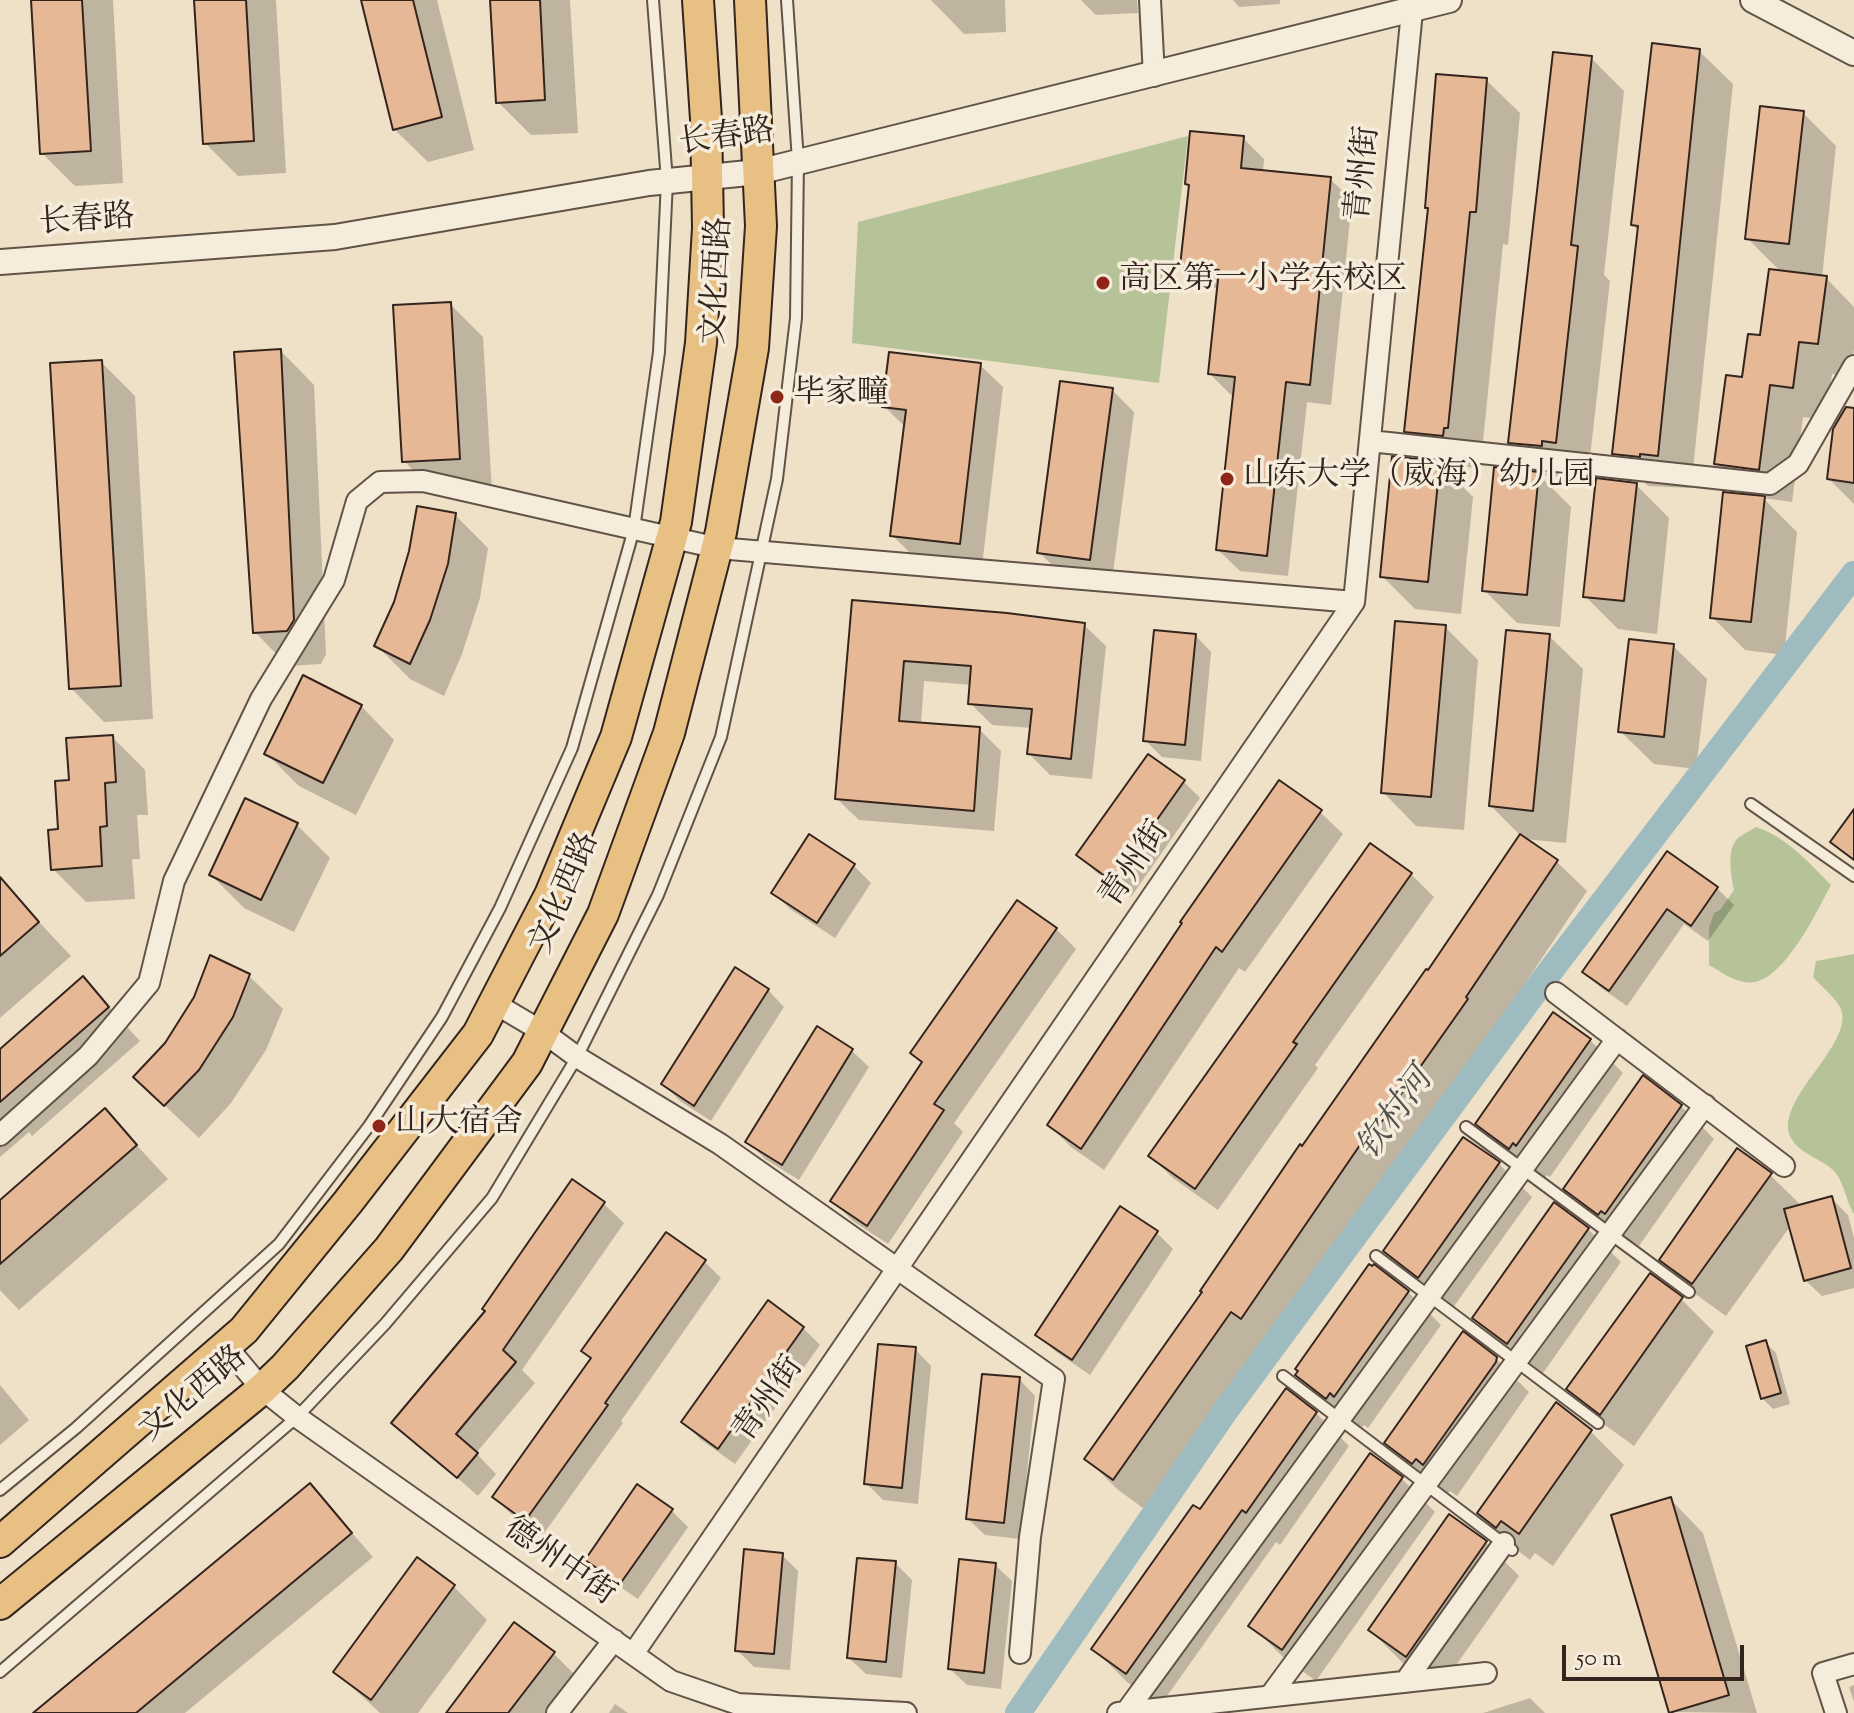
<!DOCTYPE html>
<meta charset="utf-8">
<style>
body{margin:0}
#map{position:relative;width:1854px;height:1713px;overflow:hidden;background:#efe1c7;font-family:"Sorts Mill Goudy",serif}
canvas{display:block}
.scale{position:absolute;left:1562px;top:1645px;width:182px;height:36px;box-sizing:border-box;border:4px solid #33241e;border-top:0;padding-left:10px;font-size:24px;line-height:28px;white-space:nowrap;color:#33241e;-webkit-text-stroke:6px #f5ecdb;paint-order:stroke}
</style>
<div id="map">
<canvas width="1854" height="1713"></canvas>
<div class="scale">50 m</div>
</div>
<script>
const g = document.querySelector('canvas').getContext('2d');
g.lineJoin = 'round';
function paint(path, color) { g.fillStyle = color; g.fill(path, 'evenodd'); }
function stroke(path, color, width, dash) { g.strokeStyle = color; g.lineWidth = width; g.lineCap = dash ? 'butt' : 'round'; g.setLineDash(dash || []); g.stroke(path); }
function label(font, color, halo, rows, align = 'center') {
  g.font = font + ' "Sorts Mill Goudy","Noto Serif SC",serif'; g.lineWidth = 7; g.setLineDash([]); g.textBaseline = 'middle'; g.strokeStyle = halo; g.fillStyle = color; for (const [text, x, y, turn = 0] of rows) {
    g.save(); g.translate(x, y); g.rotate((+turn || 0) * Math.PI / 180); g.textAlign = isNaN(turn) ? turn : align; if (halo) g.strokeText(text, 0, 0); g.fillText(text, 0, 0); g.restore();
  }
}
paint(new Path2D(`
 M1188,136L1159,383L852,343L858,222Z
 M1756,827C1787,837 1809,863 1831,885C1817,911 1787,975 1755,982C1738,985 1723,973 1709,965V928L1714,913L1720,910L1734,890C1731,876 1726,849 1738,838C1743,834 1750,831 1756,827Z
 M1854,954V1214C1846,1202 1844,1180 1833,1170C1820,1158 1797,1153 1790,1136C1775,1099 1854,1045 1841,1009C1836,998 1821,986 1813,977L1816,961Z`), '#b6c398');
paint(new Path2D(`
 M33,0H113L123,183L75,186L42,153Z
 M196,0H276L286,173L238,176L205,143Z
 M363,0H437L474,150L428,162L394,129Z
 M492,0H570L578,133L531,135L498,102Z
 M931,0H1005L1006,32L964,34Z
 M1081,0H1137L1138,13L1096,15Z
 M1233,0H1280V4L1239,7Z
 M1699,51L1733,84L1691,488L1648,486L1614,453L1639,231L1633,225Z
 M1591,58L1624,91L1604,275L1610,281L1588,475L1575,473L1574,479L1539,475L1571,507L1560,627L1517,623L1484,590L1496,470L1543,475L1510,442Z
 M1486,80L1520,113L1508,245L1503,244L1481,461L1476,460V468L1440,464L1473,497L1461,614L1415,609L1382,576L1439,464L1407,431L1429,210L1427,207Z
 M1803,113L1836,146L1822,278H1826L1854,307V349L1850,376L1832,374L1826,420L1803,417L1792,502L1763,498L1797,532L1784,655L1745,650L1712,617L1750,497L1716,463L1744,379L1761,337L1781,272L1748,239Z
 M1243,138L1264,159L1263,172L1330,179L1352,200L1331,405L1307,402L1288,576L1240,571L1218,550L1235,395H1231L1210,374L1219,288L1204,287L1182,265L1191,187L1187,184Z
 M450,304L483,337L492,492L438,495L404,461Z
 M281,351L314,385L326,654L321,664L288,666L255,632Z
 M101,362L135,396L153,719L104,722L71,688Z
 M980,365L1003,387L982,566L915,558L892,535L905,427L884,406Z
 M1112,390L1134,412L1112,581L1062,575L1039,552Z
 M1854,410V504L1829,479Z
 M1636,485L1669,518L1657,634L1618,629L1585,596Z
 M455,515L488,548L480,598L462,654L444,696L410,679L377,646Z
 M854,603L1084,625L1106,646L1092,779L1050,775L1029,754L1032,728L992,725L970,703L972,685L924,681L921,724L979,729L1001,751L994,831L859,820L837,799Z
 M1445,627L1478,660L1464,830L1416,826L1383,792Z
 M1195,635L1211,652L1201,761L1162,757L1145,740Z
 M1549,636L1583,669L1566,843L1524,839L1557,862L1587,891L1495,1028L1496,1030L1394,1176L1390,1173L1272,1347L1262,1340L1143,1508L1117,1489L1087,1459L1521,836L1491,806Z
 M1673,646L1707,679L1696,769L1654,764L1620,731Z
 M361,706L394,740L356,815L299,786L266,753Z
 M112,737L145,770L148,815H137L140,859H132L135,899L86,902L53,869L71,782Z
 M1184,782L1200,798L1131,897L1096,872L1079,855Z
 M1320,812L1343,834L1245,972L1239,968L1104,1170L1071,1147L1049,1125Z
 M297,825L330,858L294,932L244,908L211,875Z
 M809,837L854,866L871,883L835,938L790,909L773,892Z
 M1370,845L1411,874L1434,897L1315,1065L1318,1068L1218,1210L1173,1178L1150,1156Z
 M1668,854L1717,888L1734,905L1708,941L1684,924L1627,1006L1601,988L1585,972Z
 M8,889L71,956L0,1018V895Z
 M1018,902L1056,929L1076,949L954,1123L963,1132L888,1244L853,1221L833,1201L923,1064L912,1053Z
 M211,957L249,976L283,1009L266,1050L231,1103L199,1138L135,1077L167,1044L196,998Z
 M83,979L140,1041L32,1136L29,1132L0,1157V1051Z
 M768,990L784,1007L711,1121L680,1101L663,1084Z
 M817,1029L852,1051L869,1067L799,1180L765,1159L748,1142Z
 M1590,1040L1623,1073L1550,1177L1547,1175L1543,1181L1511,1156L1477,1123Z
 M1681,1106L1714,1139L1639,1246L1635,1243L1632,1246L1599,1222L1566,1189Z
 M105,1111L168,1179L19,1310L0,1290V1203Z
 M1499,1164L1532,1197L1452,1309L1419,1284L1385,1251Z
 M1770,1175L1802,1206L1831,1198L1848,1215L1854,1238V1288L1822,1296L1805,1280L1791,1225L1726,1316L1694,1293L1661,1259Z
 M572,1181L604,1204L624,1223L522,1370L535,1383L476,1453L496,1474L478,1496L394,1422L487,1311Z
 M1588,1229L1621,1262L1541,1376L1508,1351L1475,1318Z
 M1157,1233L1173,1249L1090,1375L1055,1351L1038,1335Z
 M705,1262L721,1278L621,1421L623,1423L542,1536L511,1514L494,1497L593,1360Z
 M1408,1292L1441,1325L1368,1428L1364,1425L1360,1430L1331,1408L1297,1375Z
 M1681,1299L1714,1332L1634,1446L1601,1422L1568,1388Z
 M803,1328L820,1345L735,1464L700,1439L684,1422Z
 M1765,1342L1776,1353L1790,1404L1773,1409L1762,1398Z
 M915,1349L931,1366L918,1504L883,1500L866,1483Z
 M1496,1359L1529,1392L1457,1496L1450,1491L1446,1496L1420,1476L1387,1443Z
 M1019,1379L1035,1396L1020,1539L985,1535L968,1519Z
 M0,1385L29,1420L0,1445Z
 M1557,1405L1591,1432L1624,1465L1553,1566L1535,1553L1530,1560L1512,1546L1479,1513Z
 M1316,1413L1349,1446L1280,1545L1276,1542L1160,1706L1127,1682L1094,1649L1200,1512Z
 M1371,1456L1402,1479L1435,1512L1316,1681L1284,1658L1251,1625Z
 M310,1485L373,1557L185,1713H37Z
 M1670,1499L1703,1533L1757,1713L1670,1712Z
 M671,1510L688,1527L638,1599L604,1576L588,1560Z
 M1450,1517L1486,1543L1519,1576L1440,1688L1403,1663L1370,1630Z
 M782,1555L798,1571L790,1670L754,1667L737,1650Z
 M895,1563L912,1580L902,1678L866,1674L849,1658Z
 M995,1565L1012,1581L1001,1689L967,1685L950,1669Z
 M454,1587L487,1620L418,1713H380L335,1671Z
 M553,1653L586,1686L566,1713H448Z
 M1854,1685V1702L1849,1687Z
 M1530,1698L1545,1713H1483Z
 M615,1704L628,1713H609Z`), '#0003');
stroke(new Path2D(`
 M1018,1713L1226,1410L1545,978L1854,574`), '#9ebbbf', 26);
const building = new Path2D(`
 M31,0H82L91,151L40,154Z
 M194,0H246L254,141L203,144Z
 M361,0H413L442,117L393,130Z
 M490,0H540L545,100L496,103Z
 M1652,43L1700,49L1658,456L1640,454V457L1612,454L1638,226L1631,225Z
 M1553,52L1592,56L1571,245L1578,246L1556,443L1542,441V446L1508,443Z
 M1436,74L1487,78L1476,212H1470L1448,428H1444L1443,436L1404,432L1428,208H1425Z
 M1760,106L1804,111L1789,244L1745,239Z
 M1190,131L1244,136L1241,168L1331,177L1310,385L1286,382L1267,556L1216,550L1235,377L1208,374L1219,270L1180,266L1189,185L1185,184Z
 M1769,269L1827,276L1818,344L1799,342L1793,388L1770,385L1759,470L1714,464L1726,375L1742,377L1748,334L1760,335Z
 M451,302L460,459L402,462L393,305Z
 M281,349L294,620L287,631L253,633L234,352Z
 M889,352L981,363L960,544L890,536L906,410L882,407Z
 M102,360L121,686L69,689L50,363Z
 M1060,381L1113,388L1090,560L1037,553Z
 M1846,407L1854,408V483L1827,479L1833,429Z
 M1392,456L1440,462L1428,582L1380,577Z
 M1494,467L1539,472L1527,595L1482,591Z
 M1596,478L1637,483L1624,601L1583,597Z
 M1723,492L1765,496L1751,622L1710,618Z
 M417,506L456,513L448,564L430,620L410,664L374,646L394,602L409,551Z
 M852,600L1007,613L1085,623L1071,759L1027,754L1032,709L968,704L971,666L904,661L899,721L980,727L974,811L835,799Z
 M1395,621L1446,625L1431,797L1381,793Z
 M1154,630L1196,634L1185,745L1143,741Z
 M1506,630L1550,634L1533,811L1489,806Z
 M1629,639L1674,644L1664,737L1618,732Z
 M303,675L362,705L323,783L264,754Z
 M113,735L116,782L105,783L107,826L100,827L102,866L51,870L48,830L58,829L55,781L69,780L66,738Z
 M1148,754L1185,780L1113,882L1076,855Z
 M1279,780L1322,810L1222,952L1216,947L1081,1149L1047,1125L1182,923L1180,922Z
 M245,798L298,823L261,900L209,875Z
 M1854,809V860L1830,842Z
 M809,834L855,864L817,923L771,893Z
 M1520,834L1558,860L1466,997L1468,999L1363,1148L1360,1145L1241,1319L1231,1312L1113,1480L1084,1459L1202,1292L1200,1291L1300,1144L1302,1146L1426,969L1428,970Z
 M1370,843L1412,873L1293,1042L1297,1044L1195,1189L1148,1156Z
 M1667,851L1718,887L1691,926L1667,909L1609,991L1582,972Z
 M0,877L39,922L0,956Z
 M1017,900L1057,928L934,1104L944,1110L867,1226L830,1201L922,1062L910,1053Z
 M210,955L250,974L233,1017L199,1070L164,1106L133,1077L165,1043L194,997Z
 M735,967L769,989L694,1106L661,1084Z
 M83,976L109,1007L0,1102V1049Z
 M1553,1012L1591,1039L1516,1146L1513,1143L1509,1149L1475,1124Z
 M817,1026L853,1049L782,1165L745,1142Z
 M1643,1075L1682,1105L1605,1214L1601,1211L1598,1215L1563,1189Z
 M105,1108L137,1145L0,1264V1200Z
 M1463,1137L1500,1162L1418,1278L1383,1251Z
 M1737,1148L1772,1173L1692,1284L1659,1260Z
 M572,1179L605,1202L503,1350L516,1362L456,1434L478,1453L457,1478L391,1423L485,1311L482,1309Z
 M1832,1196L1851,1268L1804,1281L1784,1209Z
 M1554,1202L1589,1228L1507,1344L1472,1318Z
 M1120,1206L1158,1231L1072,1360L1035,1335Z
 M666,1232L706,1260L605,1403L608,1405L525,1521L492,1497L591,1358L581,1351Z
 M1369,1264L1372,1266L1374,1264L1409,1291L1334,1397L1330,1393L1326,1399L1295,1375L1298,1371L1295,1369Z
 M1650,1273L1683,1297L1600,1415L1566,1389Z
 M768,1300L804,1327L718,1449L681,1422Z
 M1463,1331L1497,1357L1496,1362L1423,1465L1416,1459L1412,1464L1384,1443Z
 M1766,1340L1781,1393L1761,1399L1746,1346Z
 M878,1344L916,1347L902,1488L864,1484Z
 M982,1374L1020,1377L1004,1523L966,1519Z
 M1286,1388L1317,1412L1246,1513L1242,1510L1126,1674L1091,1649L1193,1505L1200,1509Z
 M1556,1402L1592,1430L1519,1534L1501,1521L1496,1528L1477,1513Z
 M1370,1453L1403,1477L1282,1650L1248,1626Z
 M310,1483L352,1533L136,1713H33Z
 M637,1484L673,1509L620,1584L585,1560Z
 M1671,1497L1729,1695L1669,1713L1611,1515Z
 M1449,1514L1487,1541L1406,1657L1368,1630Z
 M744,1549L783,1553L774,1654L735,1651Z
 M417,1557L455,1585L371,1700L333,1672Z
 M857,1558L896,1561L886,1662L847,1658Z
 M959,1559L996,1563L984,1673L948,1669Z
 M514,1622L555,1652L508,1713H446Z`);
paint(building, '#e7b895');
stroke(building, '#33241e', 2);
const service = new Path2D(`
 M1751,804L1854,876
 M1466,1127L1689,1292
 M1376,1256L1598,1423
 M1283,1376L1512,1550
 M0,1490L76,1428L279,1244L369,1126L442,1017L500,908L572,748L634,529L659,352L667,181L653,0
 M0,1672L297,1417L385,1324L492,1198L577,1057L658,895L721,737L777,479L796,318L798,161L787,0`);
const minor = new Path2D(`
 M1150,0L1154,76
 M1370,441L1770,484L1798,464L1854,366
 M1556,993L1784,1166
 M494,1003L543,1032L577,1057L720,1144L1054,1379L1030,1537L1020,1653
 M0,1135L88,1056L149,983L174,881L261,699L334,580L357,501L380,482L423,481L718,548L1354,602
 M226,1346L262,1389L297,1417L671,1681L738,1704L906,1713
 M633,1654L1354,602L1412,11
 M1405,1682L1504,1543
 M1270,1696L1705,1105
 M1126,1712L1617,1039
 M557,1713L614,1640
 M1118,1713L1486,1673
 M1836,1713L1823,1673L1854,1664`);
const tertiary = new Path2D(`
 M1753,0L1854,53
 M0,262L335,237L649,183L758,172L1449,0`);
const primary = new Path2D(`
 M0,1542L244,1330L348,1202L478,1034L550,895L616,737L676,522L701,343L708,228L706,119L698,0
 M0,1604L262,1389L285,1367L389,1249L527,1063L603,914L669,733L721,532L753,348L761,226L750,0`);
stroke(service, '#625348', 14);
stroke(minor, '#625348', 24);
stroke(tertiary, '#625348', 28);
stroke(primary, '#33241e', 34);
stroke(service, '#f5ecdb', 10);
stroke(minor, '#f5ecdb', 20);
stroke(tertiary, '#f5ecdb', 24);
stroke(primary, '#e8c084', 30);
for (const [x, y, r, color] of [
 [1103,283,8,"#8f2418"],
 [777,397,8,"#8f2418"],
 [1227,479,8,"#8f2418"],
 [379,1126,8,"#8f2418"]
]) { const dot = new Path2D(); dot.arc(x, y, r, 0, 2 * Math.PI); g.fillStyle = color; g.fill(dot); stroke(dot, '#f5ecdb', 3); }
label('32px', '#33241e', '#f5ecdb', [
 ["长春路",727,140,-8],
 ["青州街",1366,174,-84],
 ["长春路",87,223,-4],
 ["文化西路",720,281,-87],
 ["青州街",1137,866,-56],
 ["文化西路",567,894,-67],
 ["文化西路",195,1396,-40],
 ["青州街",771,1401,-55],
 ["德州中街",558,1564,35]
]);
label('32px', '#33241e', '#f5ecdb', [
 ["高区第一小学东校区",1119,283],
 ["毕家疃",793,397],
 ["山东大学（威海）幼儿园",1243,479],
 ["山大宿舍",395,1126]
], 'left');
label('italic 34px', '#53514e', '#f5ecdb', [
 ["钦村河",1398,1116,-54]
]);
</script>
